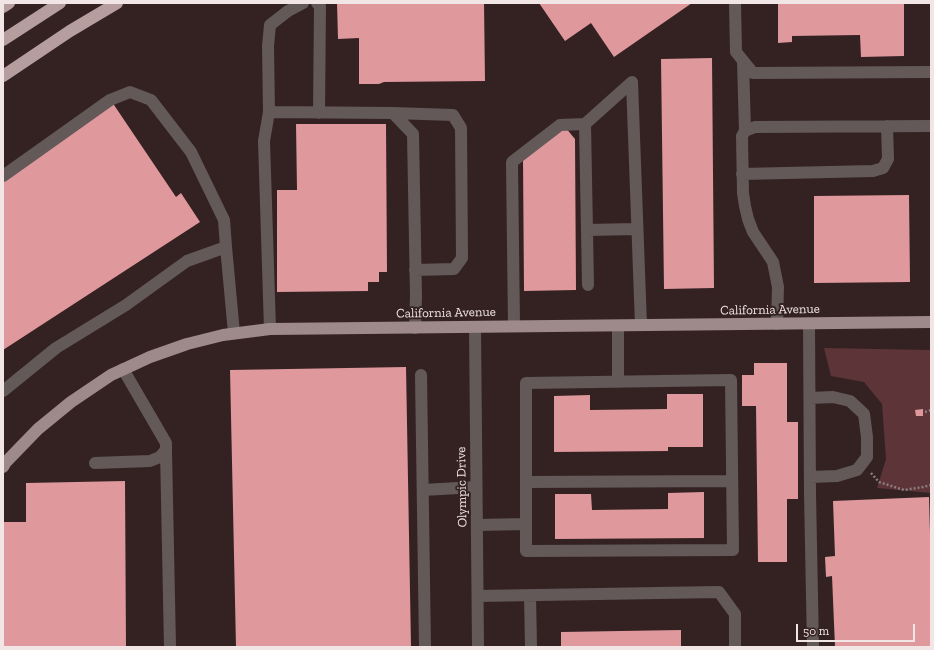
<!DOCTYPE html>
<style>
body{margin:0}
#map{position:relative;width:934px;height:650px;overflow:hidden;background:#342223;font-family:"Zilla Slab",serif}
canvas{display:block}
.frame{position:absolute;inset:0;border:4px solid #f1e5e5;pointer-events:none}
.scale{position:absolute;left:796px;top:624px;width:119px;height:18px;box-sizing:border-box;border:2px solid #f1e5e5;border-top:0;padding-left:5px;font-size:12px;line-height:14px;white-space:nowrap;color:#f1e5e5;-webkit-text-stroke:3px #342223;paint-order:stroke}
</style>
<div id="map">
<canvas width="934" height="650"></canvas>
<div class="frame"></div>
<div class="scale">50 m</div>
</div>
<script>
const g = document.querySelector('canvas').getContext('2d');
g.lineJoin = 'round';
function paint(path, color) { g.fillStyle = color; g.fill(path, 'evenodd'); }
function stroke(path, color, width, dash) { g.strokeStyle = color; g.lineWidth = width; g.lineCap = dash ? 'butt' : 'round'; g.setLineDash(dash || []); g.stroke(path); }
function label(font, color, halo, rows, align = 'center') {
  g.font = font + ' "Zilla Slab",serif'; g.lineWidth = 4; g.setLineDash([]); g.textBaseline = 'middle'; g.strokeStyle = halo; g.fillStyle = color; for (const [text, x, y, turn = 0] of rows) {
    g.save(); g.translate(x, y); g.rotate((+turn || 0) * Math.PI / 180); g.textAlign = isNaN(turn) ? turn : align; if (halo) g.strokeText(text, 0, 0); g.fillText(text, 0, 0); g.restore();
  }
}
paint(new Path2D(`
 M824,348L931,350V493L877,488L886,459L882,404L864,382L831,376Z`), '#5d3437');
paint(new Path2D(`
 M337,3H484L485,81L384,82L379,84H359V38L338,39Z
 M539,3H692L614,57L591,23L565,41Z
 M778,3H904V56L861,57L860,35L792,36V42L778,43Z
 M712,58L714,288L664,289L661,59Z
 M112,102L176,197L181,193L200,222L3,350V179Z
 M296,124H386L387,272H379V282H368V291L277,292V190H297Z
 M565,127L575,139L576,290L524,291L523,159Z
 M909,195L910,282L814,283V196Z
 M754,363H787V422H798V499H787V562H758L756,406H742V375H754Z
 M406,367L411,647H236L230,370Z
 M667,394H703V447H668V451L554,452V396L590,395V410L667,409Z
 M923,409V416H916L915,410Z
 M125,481L126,647H3V522H26V483Z
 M704,492V538L555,539V494H591L592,510L668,509V493Z
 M929,497L931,568V647H835L832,576L826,577L825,557L835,556L833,501Z
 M681,630V647H561V632Z`), '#df989c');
stroke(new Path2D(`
 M925,412L931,410
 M871,473L879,482L904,490L923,487L931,485`), '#8e7e7f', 2.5, [2, 2]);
stroke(new Path2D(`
 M317,3L320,6L319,113
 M735,3L736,52L753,73L931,72
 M743,61L745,131
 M269,112L268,46L270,25L288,11L303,3
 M393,113L453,115L461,128L462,258L454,269L415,270
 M585,124L588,285
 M742,174L873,171L883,168L888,159L887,126
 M3,176L110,100L130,92L151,100L191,152L224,220L226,247
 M587,230L637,229
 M777,324L778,287L773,262L753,232L748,219L745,206L743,193L742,136L745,131L755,127L931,126
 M809,324L810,494L813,647
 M514,326L512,162L560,125L585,124L632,82L641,325
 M618,326V382
 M475,327L478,647
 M270,329L264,141L269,112L393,113L413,134L416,296L415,328
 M421,375L425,647
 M3,391L56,348L126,305L187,261L226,247L234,333
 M810,398L833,397L850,401L864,414L867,437V457L857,470L837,476L810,477
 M166,450L170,647
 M95,463L150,461L160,457L166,450V443L123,369
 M526,482L732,481
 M423,490L476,487
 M477,525L526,524V551L733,550L731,380L526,383V524
 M530,595L531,647
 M478,596L719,592L735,614V647`), '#635959', 12);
stroke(new Path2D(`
 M3,467L6,462L38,429L71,402L111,375L150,357L187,344L223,335L270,329L931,322`), '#9e8a8b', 12);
stroke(new Path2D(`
 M3,7L9,3
 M3,40L60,3
 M3,76L70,31L117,3`), '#b69e9f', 12);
label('13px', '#f1e5e5', '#342223', [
 ["California Avenue",770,310,-1],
 ["California Avenue",446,313,-1],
 ["Olympic Drive",462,487,-91]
]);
</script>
